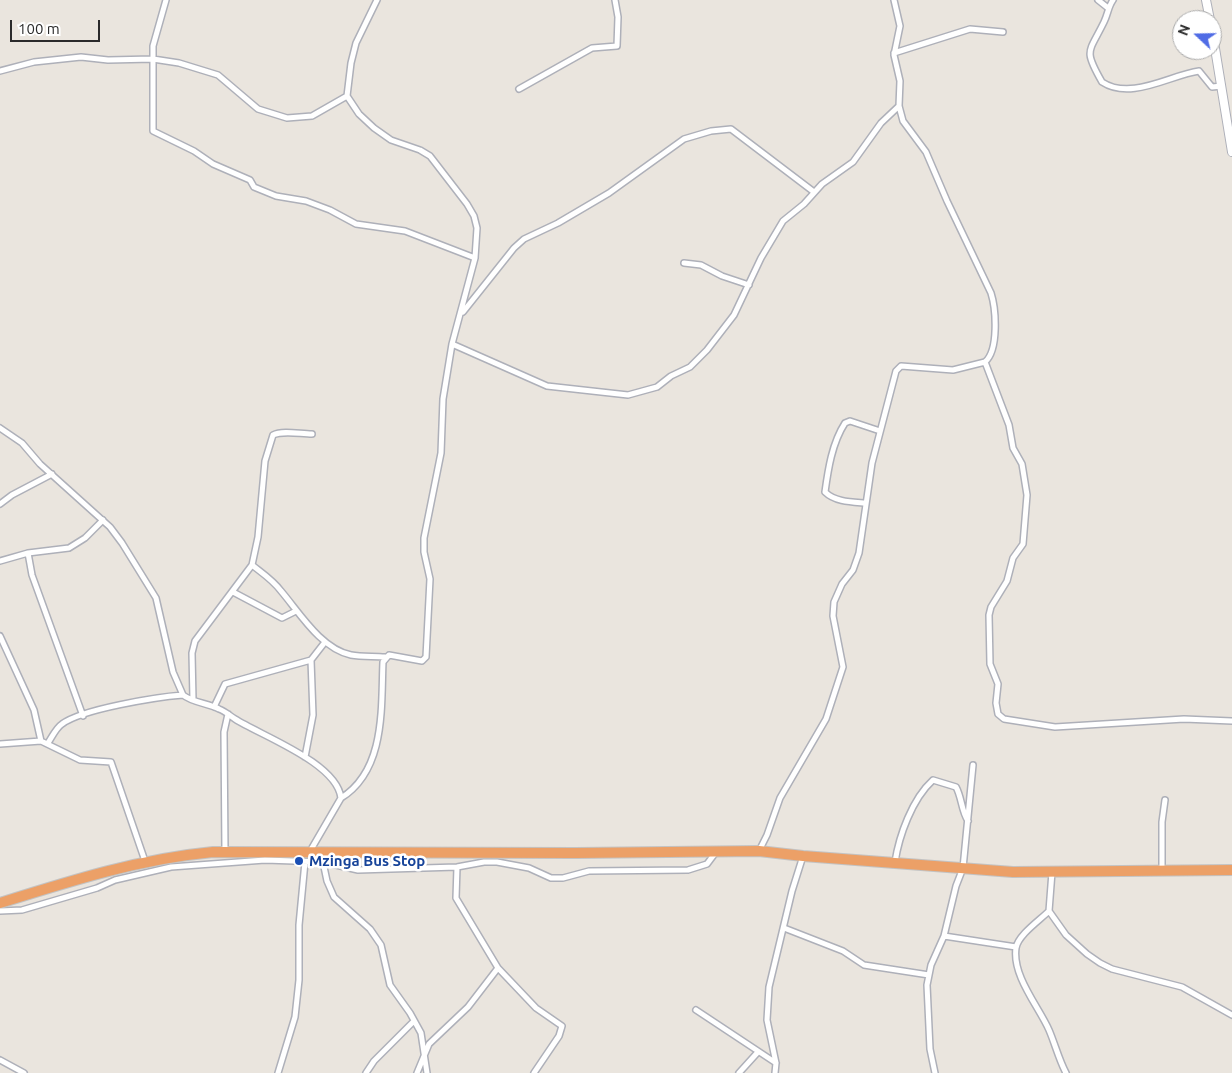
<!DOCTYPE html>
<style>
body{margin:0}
#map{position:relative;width:1232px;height:1073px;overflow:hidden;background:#eae5de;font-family:Ubuntu,sans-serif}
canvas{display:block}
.north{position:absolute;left:1172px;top:10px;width:50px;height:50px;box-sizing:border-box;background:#fff;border:1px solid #aaa;border-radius:50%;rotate:291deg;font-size:14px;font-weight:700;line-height:20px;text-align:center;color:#2a2a2a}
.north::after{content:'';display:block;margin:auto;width:18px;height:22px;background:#506ce5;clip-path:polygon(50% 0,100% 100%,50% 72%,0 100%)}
.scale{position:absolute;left:10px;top:20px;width:90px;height:22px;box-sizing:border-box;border:2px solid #2a2a2a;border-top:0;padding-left:6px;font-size:15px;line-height:18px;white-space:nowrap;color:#2a2a2a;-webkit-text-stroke:4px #fff;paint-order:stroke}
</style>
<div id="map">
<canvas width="1232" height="1073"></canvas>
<div class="north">N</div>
<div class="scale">100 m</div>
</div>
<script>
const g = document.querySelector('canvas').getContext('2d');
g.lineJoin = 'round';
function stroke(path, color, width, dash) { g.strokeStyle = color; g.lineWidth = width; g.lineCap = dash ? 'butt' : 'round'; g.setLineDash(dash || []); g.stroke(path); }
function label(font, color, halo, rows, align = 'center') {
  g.font = font + ' Ubuntu,sans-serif'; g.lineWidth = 5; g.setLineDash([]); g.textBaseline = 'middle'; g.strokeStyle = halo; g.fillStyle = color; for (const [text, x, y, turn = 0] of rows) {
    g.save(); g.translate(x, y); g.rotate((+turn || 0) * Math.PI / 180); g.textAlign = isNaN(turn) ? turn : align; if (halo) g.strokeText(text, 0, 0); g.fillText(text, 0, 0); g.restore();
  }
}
const street = new Path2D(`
 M166,0L153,46V131L194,151L213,164L250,180L254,187L276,196L306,201L330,210L356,224L405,231L475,258
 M1098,0L1108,8
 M1113,0C1108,7 1108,14 1104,22C1089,53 1083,49 1102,82C1131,101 1170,75 1199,71L1212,87L1222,86
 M894,53L970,29L1003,32
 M0,71L34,62L81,57L108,60L153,59L179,63L218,75L258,109L287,118L312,116L347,96
 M519,89L592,48L617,46L618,17L615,0
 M684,263L701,265L722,276L749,285
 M463,312L514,248L524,239L558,223L609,193L684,139L711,131L731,129L814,192
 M452,344L547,386L628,395L657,387L671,376L690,367L707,350L734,315L761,258L783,221L804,204L822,184L853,162L881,123L899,106
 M985,362L1009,425L1013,448L1022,464L1027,495L1023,544L1013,558L1007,581L991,607L989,615L990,664L998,684L996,703L998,714L1004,719L1055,727L1184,719L1232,721
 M0,428L22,443L40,464L110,527L122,543L156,598L173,672L183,695C193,703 208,703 219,709C225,711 230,716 235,719C262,736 337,763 341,798L309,853
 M865,503C852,502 835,502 825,492C828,470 832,443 845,423L850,421L880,431
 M0,504L12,495L52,474
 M28,553L32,575L83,716
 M0,561L28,553L69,548L85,538L103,520
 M252,565C262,573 273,580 281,591C299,612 321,649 351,655C362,657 374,656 385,657
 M233,592L282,618L296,611
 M0,636L34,710L41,741
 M193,700L192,653L195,641L252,565L258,537L265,461L273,435C283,430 300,434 312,434
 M214,707L225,684L311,660L325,642
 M48,743C52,737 56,728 62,724C82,709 157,697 183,695
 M0,744L41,741L80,760L111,762L145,861
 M305,757L313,715L311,660
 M341,798C386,770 381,707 383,662L389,655L422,661L426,657L430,579L424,552V538L441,453L443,399L452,344L475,258L477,228L474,216L467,204L430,156L420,150L391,140L374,128L359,114L347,96L351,63L356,43L377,0
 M759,851L767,835L780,798L826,719L843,667L833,616L834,602L842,584L853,570L859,553L872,463L896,371L901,366L953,370L985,362C999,350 996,309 991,293L947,201L926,152L903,121L899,106L900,81L894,55L900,26L894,0
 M225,852L224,732L228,714
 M323,862L327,881L334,897L370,929L381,945L390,985L410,1013L421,1033L427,1073
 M895,862C899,836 912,799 933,780L956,787C962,798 961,810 968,821
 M457,867L456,898L498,968L536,1008L562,1026L559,1036L534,1073
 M1162,871V822L1165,800
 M1052,872L1049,911L1066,935L1087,954L1100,963L1112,969L1182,987L1232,1015
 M0,911L22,910L97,888L115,880L171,867L265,860L323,862L358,870L457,867L484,862H497L529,868L551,878H563L589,871L688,870L707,864L716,852
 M1049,911C1040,920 1018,935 1016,948C1012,976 1039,1007 1049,1030C1055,1044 1059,1060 1066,1073
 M784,928L843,951L864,965L929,975
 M944,936L1016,947
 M696,1010L776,1063
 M0,1060L24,1073
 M278,1073L295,1017L299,980V925L305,862
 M366,1073L374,1061L414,1021
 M417,1073L429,1044L468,1007L498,968
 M739,1073L758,1052
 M775,1073L776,1063L767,1020L769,987L792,891L803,856
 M935,1073L930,1049L927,985L931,965L944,936L956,886L963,868L973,765`);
const secondary = new Path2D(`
 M1206,0L1210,20
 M1212,30L1232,152`);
const highway = new Path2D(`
 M0,903C70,881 139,859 213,852L576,853L759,851L803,856L1013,872L1232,870`);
stroke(street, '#aeb0b9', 8);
stroke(secondary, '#aeb0b9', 10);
stroke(highway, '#c3c3c3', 12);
stroke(street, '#fff', 5);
stroke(secondary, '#fff', 8);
stroke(highway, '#eca067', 10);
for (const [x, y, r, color] of [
 [299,861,5,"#1a4fb4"]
]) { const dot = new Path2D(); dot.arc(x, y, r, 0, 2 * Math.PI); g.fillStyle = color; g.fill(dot); stroke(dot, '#fff', 2); }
label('bold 15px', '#164399', '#fff', [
 ["Mzinga Bus Stop",309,861]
], 'left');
</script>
